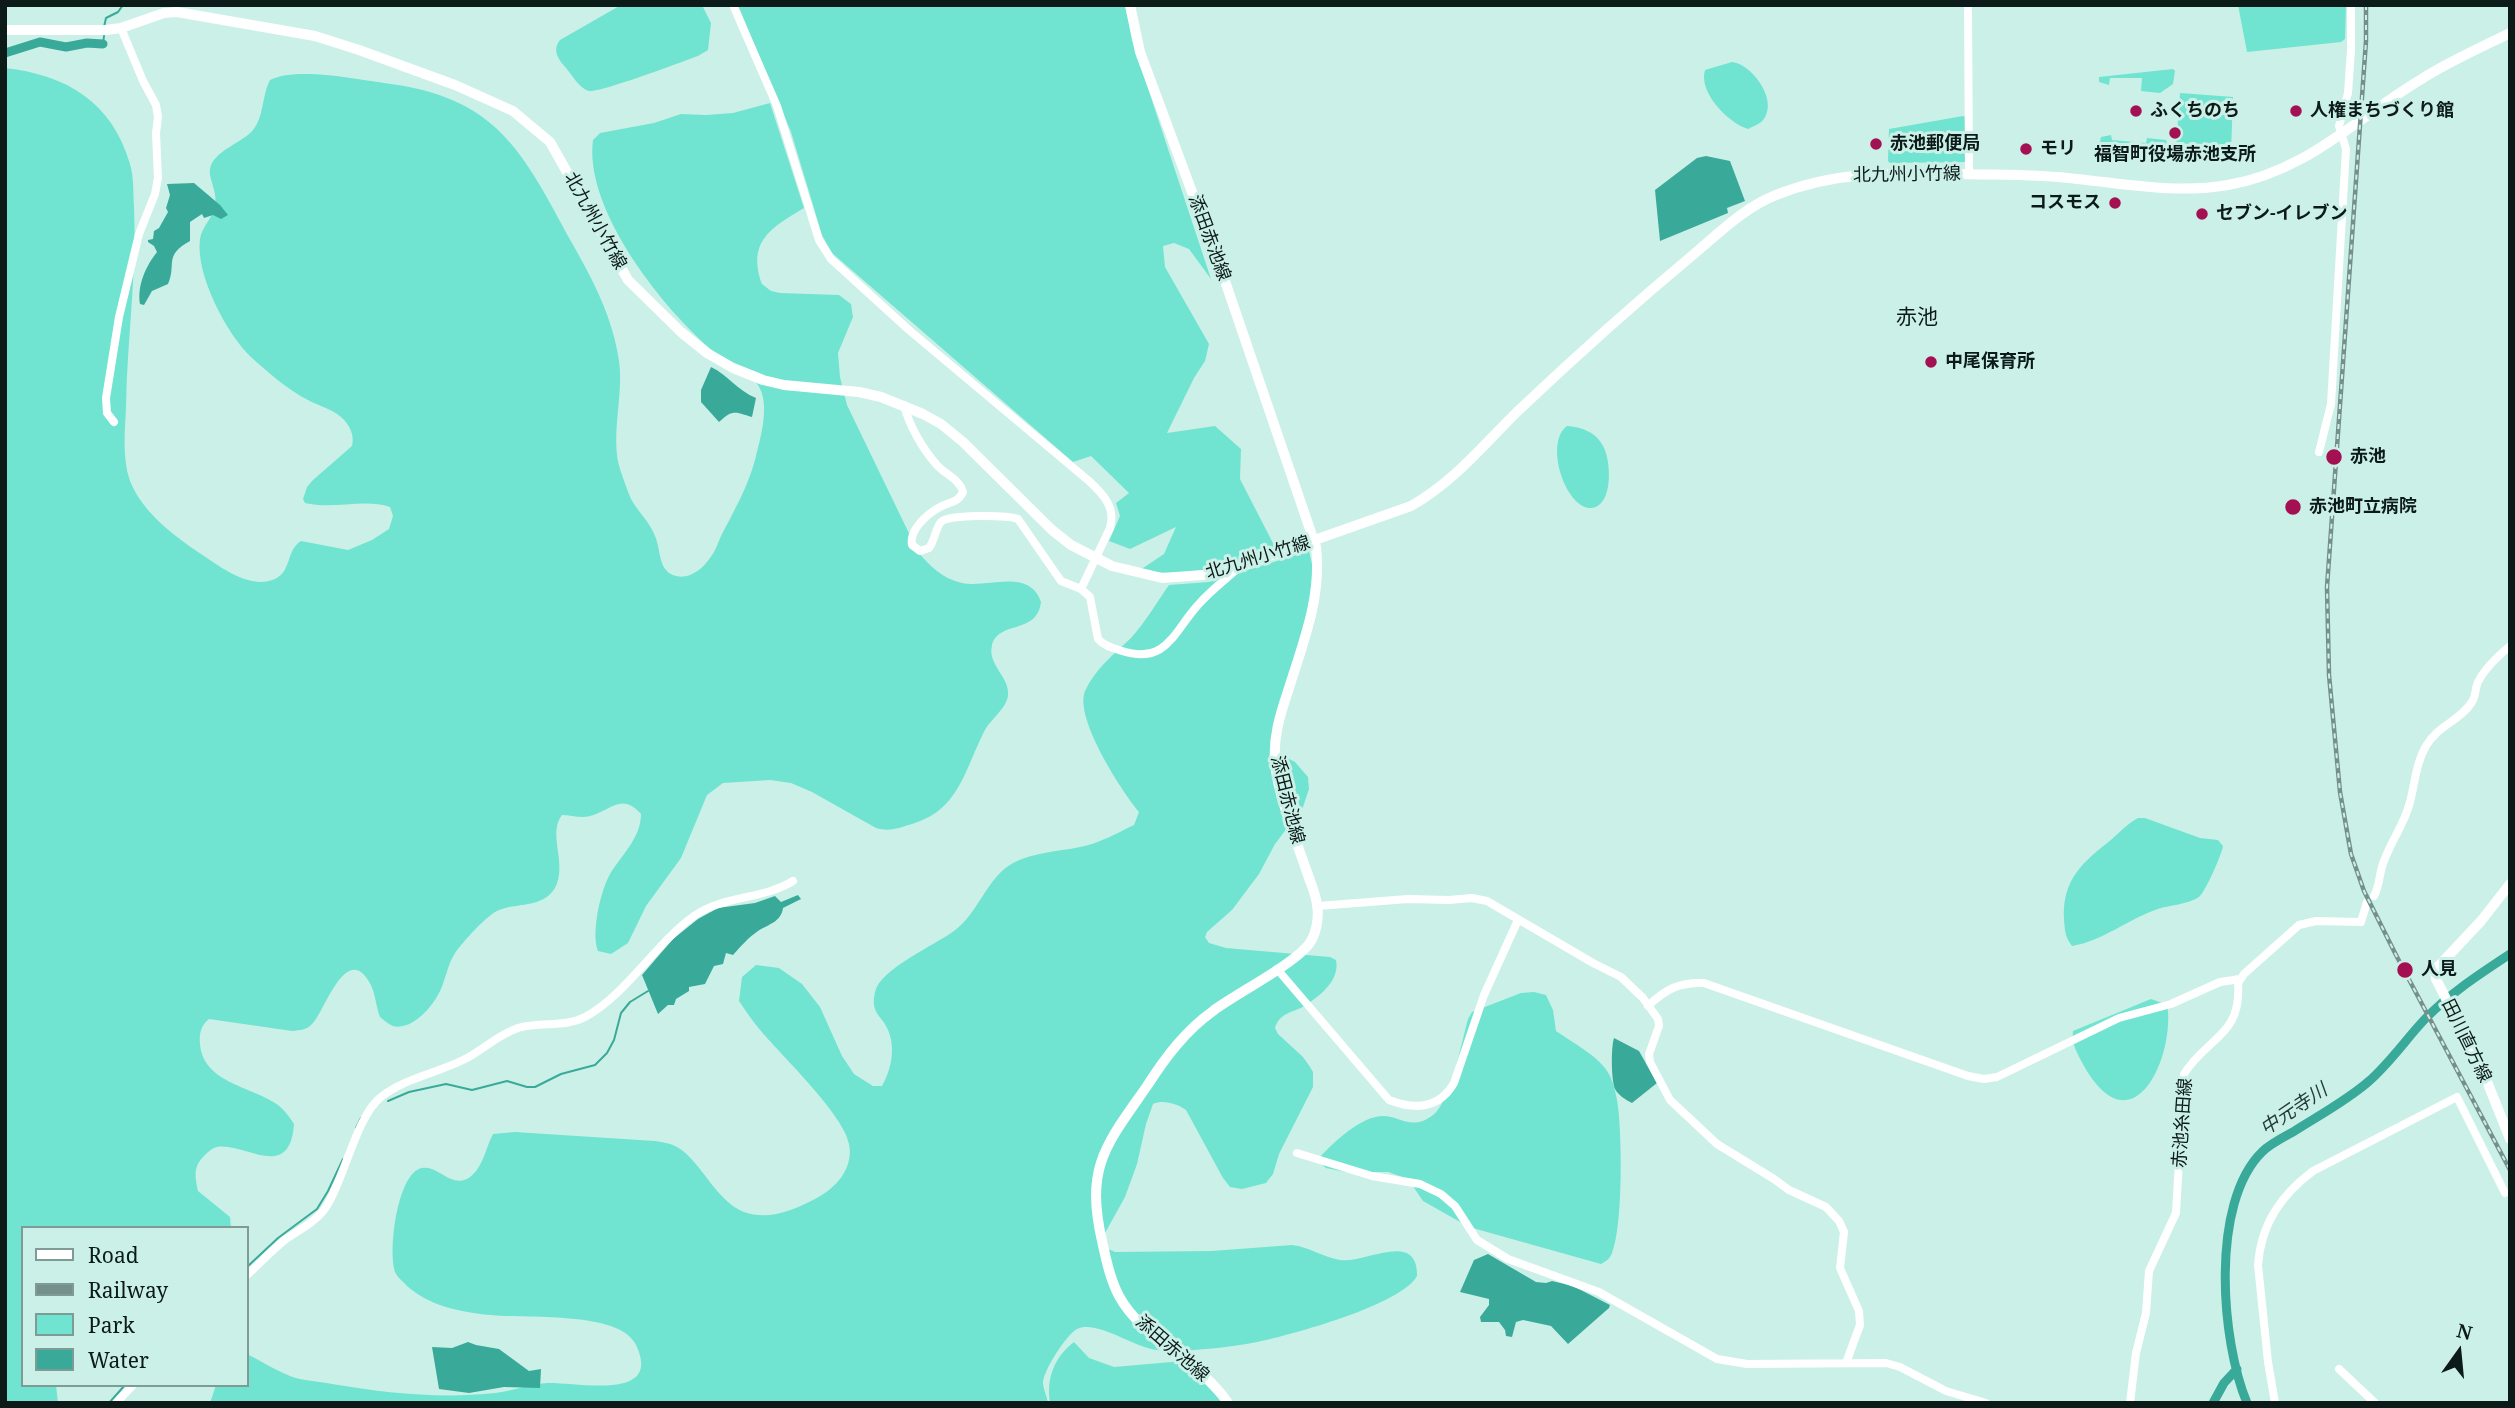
<!DOCTYPE html>
<meta charset="utf-8">
<style>
body{margin:0}
#map{position:relative;width:2515px;height:1408px;overflow:hidden;background:#cbf0e8;font-family:"Noto Serif",serif}
canvas{display:block}
.frame{position:absolute;inset:0;border:7px solid #0d1b18;pointer-events:none}
.legend{position:absolute;left:21px;top:1226px;width:228px;height:161px;box-sizing:border-box;background:#cbf0e8;border:2px solid #7f9b95;margin:0;padding:9px 12px;list-style:none;font-size:21px;color:#0d1b18}
.legend li{display:flex;align-items:center;gap:14px;height:35px}
.legend b{width:35px;border:2px solid #7f9b95}
.north{position:absolute;left:2424px;top:1317px;width:70px;height:70px;-webkit-text-stroke:5px #cbf0e8;paint-order:stroke;rotate:15deg;font-size:19px;font-weight:700;line-height:28px;text-align:center;color:#0d1b18}
.north::after{content:'';display:block;margin:auto;width:24px;height:32px;background:#0d1b18;clip-path:polygon(50% 0,100% 100%,50% 72%,0 100%)}
</style>
<div id="map">
<canvas width="2515" height="1408"></canvas>
<div class="frame"></div>
<ul class="legend">
<li><b style="height:9px;background:#fff"></b>Road</li>
<li><b style="height:9px;background:#75908a"></b>Railway</li>
<li><b style="height:19px;background:#70e4d1"></b>Park</li>
<li><b style="height:19px;background:#39aa9a"></b>Water</li>
</ul>
<div class="north">N</div>
</div>
<script>
const g = document.querySelector('canvas').getContext('2d');
g.lineJoin = 'round';
function paint(path, color) { g.fillStyle = color; g.fill(path, 'evenodd'); }
function stroke(path, color, width, dash) { g.strokeStyle = color; g.lineWidth = width; g.lineCap = dash ? 'butt' : 'round'; g.setLineDash(dash || []); g.stroke(path); }
function label(font, color, halo, rows, align = 'center') {
  g.font = font + ' "Noto Serif","Noto Sans JP",serif'; g.lineWidth = 6; g.setLineDash([]); g.textBaseline = 'middle'; g.strokeStyle = halo; g.fillStyle = color; for (const [text, x, y, turn = 0] of rows) {
    g.save(); g.translate(x, y); g.rotate((+turn || 0) * Math.PI / 180); g.textAlign = isNaN(turn) ? turn : align; if (halo) g.strokeText(text, 0, 0); g.fillText(text, 0, 0); g.restore();
  }
}
paint(new Path2D(`
 M621,5H702L711,23L708,50L698,56C681,62 600,93 589,91C580,89 572,75 566,68C558,59 552,50 560,40Z
 M738,5H1125L1132,40L1211,279L1189,249L1174,243L1163,246L1165,267L1209,344L1205,361L1194,378L1167,433L1215,426L1241,449L1240,479L1276,549C1231,566 1188,579 1140,570L1164,554L1176,527L1130,549L1109,541L1120,516L1116,503L1129,493L1091,456L1073,462L832,253L822,235L791,132Z
 M2238,5H2346L2345,39L2341,42L2247,52Z
 M1732,62C1751,64 1775,96 1766,115C1763,123 1756,125 1748,129C1728,123 1698,92 1705,70Z
 M5,68C67,75 112,102 130,164C134,177 133,193 134,206C137,274 127,340 126,407C125,431 122,458 130,481C143,514 178,539 207,558C226,571 252,589 275,579C292,571 286,550 301,541L348,550L372,540L389,529L393,516L390,507C364,498 333,510 305,503L303,499L307,487L313,480L352,446C355,435 349,424 341,417C332,409 319,406 308,400C288,390 269,373 252,358C227,335 195,274 200,239C202,226 213,218 215,206C218,192 208,178 210,169C213,151 242,143 253,130C264,117 262,95 270,80C297,67 354,79 384,83C498,97 522,151 572,243C593,280 613,318 619,361C624,395 610,436 620,469C623,478 627,490 631,499C638,512 650,522 655,536C661,549 658,569 673,575C687,581 702,570 710,558C715,552 718,543 721,536C734,511 748,486 755,460C760,439 771,405 758,385C748,370 721,359 707,346C659,303 584,208 593,140L600,133L654,123L681,114L706,115L733,113L770,103L804,208C771,228 747,241 762,284L771,291L780,293L839,295L851,304L853,317L838,353L840,377L847,405L918,552C930,566 943,579 962,583C987,589 1029,567 1041,602C1037,635 999,620 992,645C987,665 1010,677 1008,695C1007,708 991,719 985,730C965,768 960,810 912,824C899,828 889,832 876,828L812,792L791,783L770,780L723,783L707,795L681,858L646,906L628,943L611,954L598,951C591,934 600,893 609,876C620,856 641,839 641,814C621,792 611,811 590,816C581,819 571,815 562,815C547,834 568,864 555,888C542,909 516,902 497,911C485,917 463,942 455,953C448,964 446,977 441,989C434,1005 413,1031 393,1026C388,1024 384,1020 380,1017C375,1004 376,992 368,980C345,944 324,1013 312,1024C307,1030 300,1030 292,1031L209,1019C201,1025 199,1034 200,1044C203,1082 249,1086 275,1103C283,1108 289,1116 294,1124C290,1183 244,1142 217,1147C212,1148 208,1152 204,1156C193,1167 195,1176 198,1191L230,1217L231,1228H23V1385H56L58,1403H5Z
 M2173,69L2175,71L2173,84L2160,93L2141,91L2142,78H2110L2109,85L2099,82V77Z
 M2180,93L2233,97L2231,152L2176,147Z
 M1963,116L1965,117L1966,162L1890,163L1888,161L1889,129Z
 M2111,135L2112,140L2146,143L2147,138L2166,140L2169,147L2100,142L2101,137Z
 M1567,426C1581,427 1596,432 1603,446C1611,459 1614,505 1592,508C1567,511 1543,444 1567,426Z
 M1309,551L1314,573L1310,603L1272,735V750L1295,762L1308,777L1309,789L1303,807L1275,844L1259,874L1232,910L1207,932L1205,937L1209,943L1226,948L1330,957L1336,960C1340,980 1321,995 1306,1005C1293,1013 1280,1012 1275,1028L1278,1034L1303,1057L1310,1067L1313,1072V1087L1279,1154L1273,1174L1266,1183L1242,1189L1230,1187L1223,1178L1186,1110C1178,1104 1163,1099 1153,1104L1146,1124L1137,1164L1125,1197L1105,1233L1106,1248L1115,1252L1212,1251L1292,1245C1309,1247 1323,1257 1340,1260C1364,1264 1418,1229 1417,1276C1401,1305 1291,1335 1257,1342C1235,1347 1179,1353 1157,1350C1135,1348 1096,1319 1077,1329C1066,1335 1044,1370 1043,1382C1043,1389 1047,1396 1048,1403H210L216,1385H247V1354C261,1361 275,1370 290,1376C303,1381 318,1381 332,1384C385,1393 441,1399 495,1393C513,1391 529,1384 547,1383C577,1382 663,1402 636,1345C620,1310 522,1319 490,1315C461,1312 429,1306 407,1286C404,1282 399,1279 396,1274C387,1255 397,1172 422,1168C438,1165 450,1187 467,1179C483,1170 485,1149 493,1134L515,1132L655,1141C661,1142 669,1143 675,1146C699,1157 715,1201 744,1212C768,1221 794,1210 815,1199C835,1189 854,1169 849,1144C844,1115 782,1056 761,1031C753,1022 746,1011 739,1001L742,977L756,965L779,968L802,984L820,1007L842,1056L854,1074L873,1086H882C891,1070 896,1049 888,1030C882,1015 870,1014 875,992C880,969 935,945 954,931C978,914 987,877 1013,863C1035,852 1056,852 1080,847C1098,844 1117,833 1134,825L1139,812C1121,790 1074,718 1085,691C1095,669 1114,654 1131,638C1145,623 1157,602 1169,585L1209,582Z
 M2138,818H2145L2200,838L2218,840L2223,846C2222,854 2206,890 2200,896C2191,904 2170,905 2158,909C2128,919 2103,941 2072,946C2065,937 2065,931 2064,920C2062,879 2082,863 2112,839C2121,831 2127,824 2138,818Z
 M1534,992L1546,995L1553,1010L1556,1031C1573,1043 1601,1057 1610,1076C1614,1085 1617,1097 1618,1107C1622,1138 1623,1226 1612,1253C1610,1259 1606,1261 1601,1264L1469,1227L1423,1201L1408,1179L1388,1172H1346L1326,1168L1319,1162L1320,1157C1334,1142 1360,1117 1382,1116C1399,1115 1411,1132 1433,1115C1450,1103 1462,1040 1468,1019L1472,1012L1521,993Z
 M2151,999L2162,1003L2168,1010C2172,1066 2130,1147 2084,1066C2078,1054 2071,1045 2073,1031Z
 M1074,1342L1089,1358L1114,1367L1183,1361L1224,1403H1050C1046,1379 1054,1357 1074,1342Z`), '#70e4d1');
paint(new Path2D(`
 M1706,156L1730,161L1745,201L1727,208L1728,213L1660,241L1655,190L1697,158Z
 M194,183L220,205L228,215L221,219L213,215L204,218L202,214L190,222V241C163,256 177,264 168,284L152,291L144,305L140,304C137,285 146,266 157,252L154,246L148,242V240L153,239L154,231L159,228L168,212L166,208L170,195L167,184Z
 M711,367C728,375 738,391 756,398L752,417C735,412 733,409 719,422L701,402V390Z
 M798,895L801,899L783,908C781,922 769,924 758,931C749,937 741,946 733,955L726,953L723,964L714,966L705,984L689,987V991L676,999L674,1005H668L658,1014L642,975L673,939L698,919L718,908L755,903L775,896L781,902Z
 M1614,1038L1639,1051L1657,1083L1632,1103C1626,1100 1618,1095 1615,1089C1611,1079 1611,1047 1614,1038Z
 M1488,1254L1536,1282L1546,1283L1552,1281L1573,1286L1610,1305L1609,1308L1568,1344L1551,1326L1523,1320L1516,1322L1512,1337L1506,1336L1505,1330L1499,1322H1481L1480,1317L1489,1305V1299L1460,1292L1474,1260Z
 M468,1342L476,1345L499,1349L529,1371L541,1369L540,1388L504,1387L469,1393L439,1389L432,1347L452,1348Z`), '#39aa9a');
stroke(new Path2D(`
 M104,27L106,18L118,12L123,5
 M103,44L104,36
 M388,1101L409,1092L446,1084L472,1090L507,1081L527,1087H535L561,1074L595,1065L607,1053L614,1040L621,1013L630,1002L648,991
 M356,1128L361,1118
 M247,1267L278,1238L317,1209L328,1191L343,1159
 M109,1403L125,1385`), '#39aa9a', 2);
stroke(new Path2D(`
 M5,53L40,42L66,47L87,43L103,44
 M2213,1403L2224,1383L2237,1369
 M2247,1403C2221,1341 2210,1203 2262,1152C2270,1144 2282,1138 2293,1132C2318,1116 2346,1101 2368,1082C2390,1063 2406,1039 2425,1019C2450,993 2480,974 2510,954`), '#39aa9a', 9);
stroke(new Path2D(`
 M733,5L777,106L819,240L831,259L909,330L1089,481C1103,494 1116,507 1110,528L1081,589
 M1968,5L1969,174
 M904,405C909,425 922,448 936,464C945,475 959,478 963,492C958,503 949,502 940,507C927,514 909,530 912,545L920,551L929,548C935,540 935,529 941,522C948,514 1007,515 1018,519L1061,581L1081,589L1090,597L1098,639C1104,646 1113,648 1122,651C1167,665 1174,631 1198,605C1210,591 1225,580 1238,568
 M114,422L107,413L106,398L119,317L139,234L155,194L158,178L156,133L158,117L156,105L143,81L121,28
 M2319,452L2331,404L2346,149L2339,126L2348,93L2351,50V5
 M2374,896C2380,886 2379,872 2384,861C2391,841 2405,823 2410,802C2415,783 2416,763 2426,746C2438,725 2460,721 2472,702C2476,696 2475,688 2478,682C2485,668 2498,656 2510,646
 M1318,906L1408,899L1449,900L1472,898L1487,901L1593,963L1621,977L1643,998L1658,1019L1659,1026L1649,1054L1650,1062L1670,1100L1717,1144L1774,1179L1789,1190L1826,1207L1839,1221L1844,1232L1840,1268L1859,1311L1860,1325L1846,1363
 M1277,969L1389,1100C1415,1110 1439,1109 1454,1083L1484,995L1518,920
 M1648,1006C1666,989 1679,982 1704,983L1968,1076L1984,1079L1997,1077L2119,1018L2171,1004L2220,982L2240,979
 M1297,1153L1372,1176L1420,1184L1441,1194L1455,1206L1477,1240L1508,1259L1599,1292L1717,1359L1747,1364L1886,1363L1900,1367L1946,1391L1986,1403
 M247,1275C260,1263 272,1250 286,1239C299,1230 314,1223 324,1210C344,1182 356,1116 381,1097C403,1079 437,1073 463,1060C482,1051 497,1035 518,1028C540,1021 564,1028 585,1017C625,996 656,943 694,916C724,895 762,900 793,881
 M2339,1369L2375,1403
 M116,1403L133,1385
 M2130,1403L2136,1353L2146,1313L2149,1271L2176,1213L2184,1074C2207,1037 2242,1036 2238,983L2244,974L2299,925L2316,921L2361,922L2367,902
 M2275,1403L2268,1362L2258,1265C2261,1224 2281,1195 2313,1171L2457,1097L2505,1193`), '#fff', 8);
stroke(new Path2D(`
 M1130,5L1140,52L1225,281L1316,547C1322,597 1303,643 1288,691C1280,715 1273,737 1275,763C1278,795 1297,843 1308,875C1311,884 1316,895 1317,905C1319,915 1317,931 1311,941C1299,962 1235,994 1213,1011C1185,1031 1165,1058 1147,1086C1106,1145 1085,1166 1102,1241C1106,1259 1110,1279 1119,1296C1142,1339 1200,1361 1228,1403
 M5,30H106L121,28L164,13L177,12L315,36L359,50L455,85L513,111L550,142L628,280L681,332L707,353L733,368L763,380L784,385L859,392L881,397L923,414L941,424L963,442L1052,530L1071,545L1112,566L1162,578L1203,575L1241,566L1411,506C1454,482 1484,444 1519,410C1576,356 1634,304 1694,254C1719,233 1745,207 1776,195C1838,170 1897,173 1963,174C2001,175 2039,174 2077,179C2127,184 2177,194 2228,185C2306,172 2355,119 2420,80C2448,62 2480,48 2510,33
 M2510,884L2481,921L2435,970L2436,979L2484,1074L2510,1139`), '#fff', 10);
const rail = new Path2D(`
 M2366,5V41L2327,587L2329,675L2340,792L2351,854L2364,891L2396,955L2510,1170`);
stroke(rail, '#75908a', 4.5);
stroke(rail, '#cbf0e8', 2, [5]);
for (const [x, y, r, color] of [
 [2136,111,7,"#a31153"],
 [2296,111,7,"#a31153"],
 [2175,133,7,"#a31153"],
 [1876,144,7,"#a31153"],
 [2026,149,7,"#a31153"],
 [2115,203,7,"#a31153"],
 [2202,214,7,"#a31153"],
 [1931,362,7,"#a31153"],
 [2334,457,9,"#a31153"],
 [2293,507,9,"#a31153"],
 [2405,970,9,"#a31153"]
]) { const dot = new Path2D(); dot.arc(x, y, r, 0, 2 * Math.PI); g.fillStyle = color; g.fill(dot); stroke(dot, '#cbf0e8', 2.5); }
label('bold 18px', '#0d1b18', '#cbf0e8', [
 ["ふくちのち",2150,111],
 ["人権まちづくり館",2310,111],
 ["赤池郵便局",1890,144],
 ["モリ",2040,149],
 ["福智町役場赤池支所",2175,155,"center"],
 ["コスモス",2101,203,"right"],
 ["セブン-イレブン",2216,214],
 ["中尾保育所",1945,362],
 ["赤池",2350,457],
 ["赤池町立病院",2309,507],
 ["人見",2421,970]
], 'left');
label('18px', '#0d1b18', '#cbf0e8', [
 ["北九州小竹線",1907,175,-1],
 ["北九州小竹線",595,221,61],
 ["添田赤池線",1209,238,70],
 ["北九州小竹線",1258,558,-17],
 ["添田赤池線",1287,800,76],
 ["田川直方線",2466,1041,64],
 ["赤池糸田線",2183,1123,-86],
 ["添田赤池線",1172,1349,41]
]);
label('italic 19px', '#243c38', '#cbf0e8', [
 ["中元寺川",2294,1110,-34]
]);
label('21px', '#0d1b18', '#cbf0e8', [
 ["赤池",1917,318]
]);
</script>
